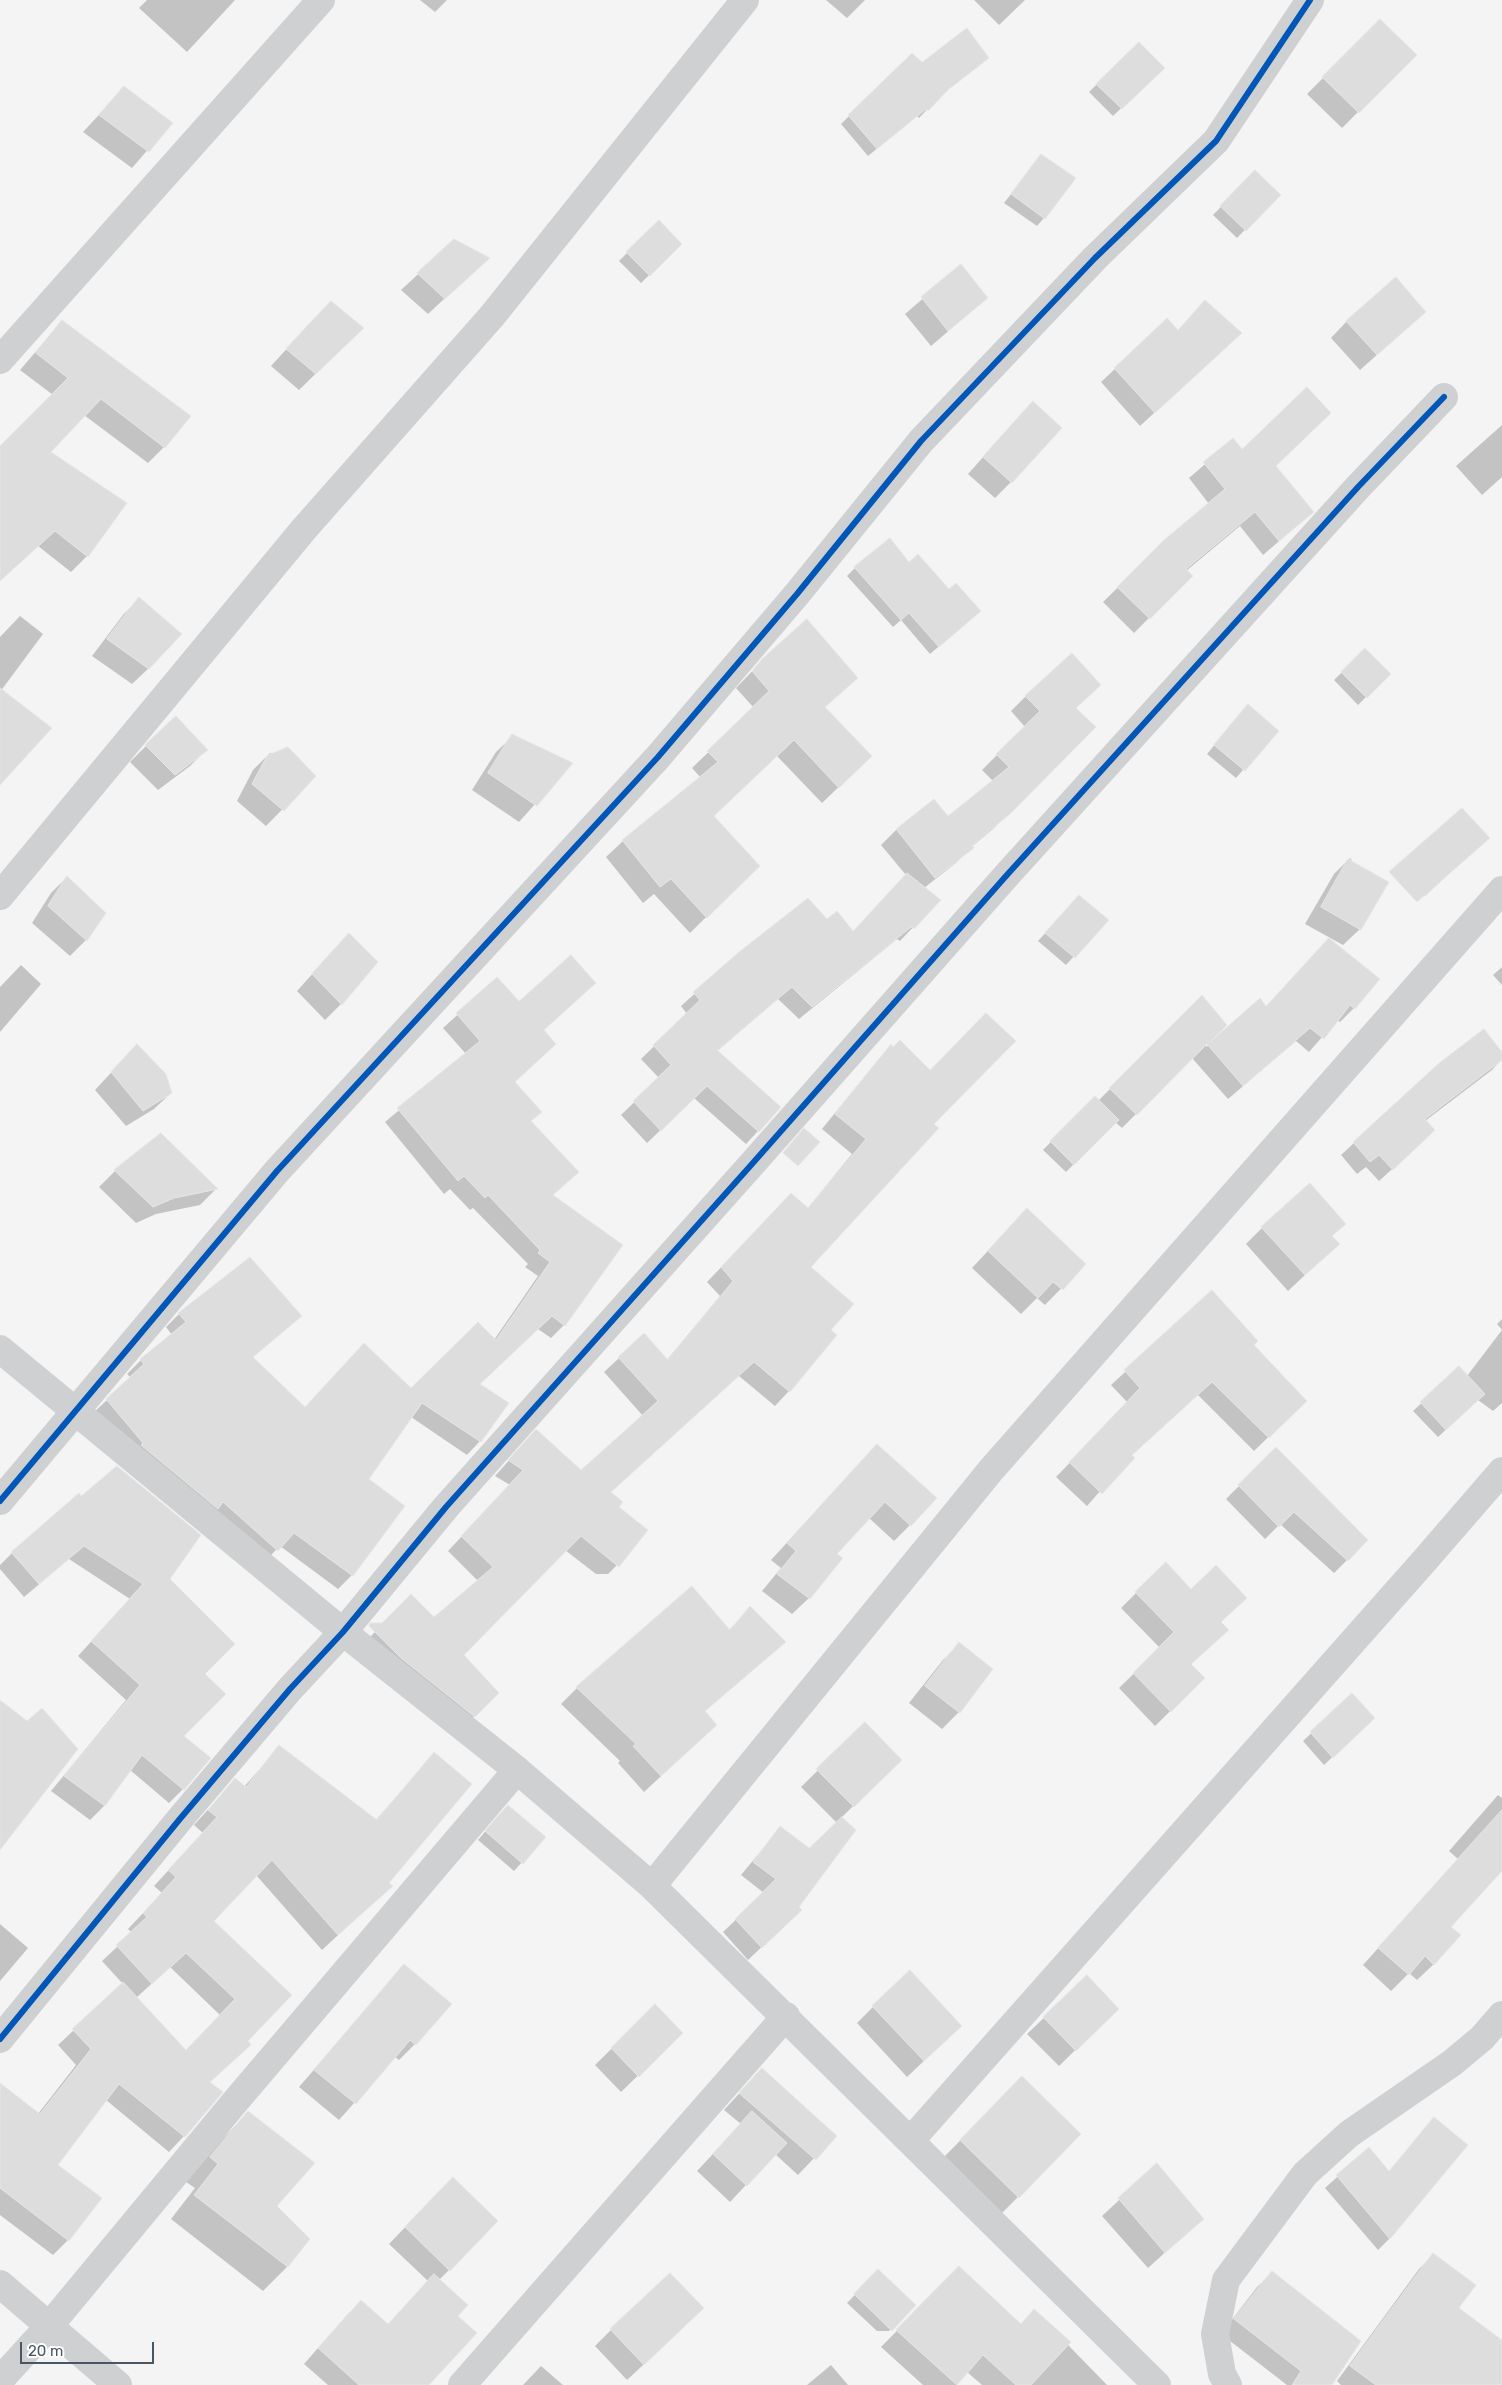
<!DOCTYPE html>
<style>
body{margin:0}
#map{position:relative;width:1502px;height:2385px;overflow:hidden;background:#f4f4f4;font-family:Rubik,sans-serif}
canvas{display:block}
.scale{position:absolute;left:20px;top:2342px;width:134px;height:22px;box-sizing:border-box;border:2px solid #4a5661;border-top:0;padding-left:6px;font-size:15px;line-height:18px;white-space:nowrap;color:#4a5661;-webkit-text-stroke:4px #fff;paint-order:stroke}
</style>
<div id="map">
<canvas width="1502" height="2385"></canvas>
<div class="scale">20 m</div>
</div>
<script>
const g = document.querySelector('canvas').getContext('2d');
g.lineJoin = 'round';
function paint(path, color) { g.fillStyle = color; g.fill(path, 'evenodd'); }
function stroke(path, color, width, dash) { g.strokeStyle = color; g.lineWidth = width; g.lineCap = dash ? 'butt' : 'round'; g.setLineDash(dash || []); g.stroke(path); }
paint(new Path2D(`
 M147,0H235L187,52L139,8Z
 M420,0H447L435,12Z
 M826,0H865L847,18Z
 M974,0H1025L999,25Z
 M1380,21L1415,55L1342,128L1307,94Z
 M1139,43L1163,68L1113,116L1089,92Z
 M912,54L922,64L979,66L941,95L919,118L917,116L868,156L841,124Z
 M124,88L171,123L132,168L83,132Z
 M1042,155L1044,218L1037,226L1004,203Z
 M1255,172L1279,195L1237,238L1213,215Z
 M659,221L681,244L641,283L619,261Z
 M454,241L488,258L428,314L401,290Z
 M961,266L987,298L931,346L905,314Z
 M1425,312L1360,370L1331,338L1347,321Z
 M314,319L346,344L299,390L271,366Z
 M1167,320L1177,331L1226,347L1140,426L1101,382Z
 M62,321L164,447L148,463L84,415L49,452L87,556L71,572L38,546L0,575V447L53,395L20,370Z
 M1017,419L1011,482L995,498L968,474Z
 M1502,425V477L1482,495L1456,466Z
 M1233,440L1242,451L1274,466L1313,512L1263,555L1240,526L1186,571L1191,576L1134,633L1103,602L1165,541L1209,504L1189,478Z
 M909,564L971,619L930,654L901,620L893,627L847,576L855,568Z
 M139,599L149,668L132,684L92,656L123,615Z
 M20,616L43,634L0,692V637Z
 M1365,650L1389,674L1358,705L1334,680Z
 M763,660L856,678L824,708L871,756L822,803L777,756L713,816L758,866L690,933L654,894L643,903L606,857L623,841L701,778L692,768L754,708L736,688Z
 M1100,685L1075,709L1094,727L993,829L971,847L957,862L924,888L939,900L900,941L897,939L799,1019L778,999L717,1051L758,1131L746,1144L694,1098L647,1143L621,1115L659,1078L641,1059L687,1014L681,1006L740,953L827,920L853,932L906,875L881,845L896,830L934,801L948,818L993,781L982,770L1025,727L1011,711L1026,696Z
 M1240,714L1277,731L1236,778L1207,754Z
 M513,736L571,764L519,822L472,790L496,752Z
 M146,746L206,750L190,766L158,790L130,762Z
 M270,753H276L315,776L266,826L237,801L253,770Z
 M1488,838L1425,896L1399,867Z
 M1350,858L1379,896L1360,929L1343,945L1305,924L1334,874Z
 M67,877L86,940L70,956L32,923L51,893Z
 M1072,904L1107,920L1066,965L1038,941Z
 M333,951L341,1004L325,1020L297,991Z
 M1315,954L1354,1008L1340,1022L1337,1020L1309,1052L1296,1041L1228,1099L1192,1058L1122,1128L1115,1122L1066,1172L1043,1150L1095,1097L1098,1101L1202,997L1206,1047L1260,1000L1266,1007Z
 M21,965L41,984L0,1032V987Z
 M1502,967V985L1493,975Z
 M497,979L543,1030L514,1082L530,1121L552,1196L564,1325L551,1338L538,1329L479,1385L480,1441L467,1455L411,1417L367,1479L404,1506L352,1575L338,1589L280,1546L263,1563L93,1413L131,1378L127,1374L141,1360L172,1335L166,1327L179,1314L300,1315L252,1358L304,1408L411,1389L494,1340L538,1276L525,1267L528,1264L473,1208L470,1210L450,1189L444,1194L385,1122L466,1054L443,1028Z
 M891,1046L932,1125L809,1267L789,1391L775,1406L739,1376L610,1493L617,1507L623,1559L608,1574H596L565,1550L462,1655L498,1693L460,1730L361,1646L411,1596L434,1619L478,1581L448,1551L510,1485L495,1476L522,1446L581,1472L643,1416L604,1372L644,1335L667,1360L720,1296L707,1282L777,1209H807L852,1154L822,1129L877,1061Z
 M1502,1054V1059L1492,1070L1425,1121L1421,1143L1379,1181L1366,1167L1357,1174L1341,1155L1354,1143Z
 M121,1062L171,1093L154,1109L126,1126L95,1090Z
 M115,1171L216,1189L200,1205L156,1214L136,1223L99,1187Z
 M1011,1226L1085,1264L1045,1305L1037,1298L1021,1314L972,1268Z
 M1262,1228L1331,1237L1338,1244L1288,1291L1246,1244Z
 M1212,1292L1252,1345L1305,1401L1254,1451L1198,1395L1131,1456L1087,1506L1056,1477L1128,1403L1111,1385Z
 M1502,1319V1403L1493,1411L1478,1400L1438,1437L1413,1411L1459,1368L1467,1376L1502,1330L1497,1324Z
 M1276,1449L1347,1560L1334,1573L1280,1524L1265,1539L1226,1499Z
 M861,1462L910,1525L894,1541L869,1518L835,1554L809,1598L792,1614L762,1591L781,1568L771,1560Z
 M81,1498L169,1579L204,1674L182,1736L183,1789L169,1803L130,1770L104,1806L90,1820L51,1791L126,1700L78,1656L130,1599L69,1559L24,1597L0,1569V1565L12,1553Z
 M1136,1593L1220,1623L1212,1645L1190,1665L1204,1678L1155,1726L1119,1688L1160,1648L1121,1608Z
 M750,1608L784,1642L704,1712L699,1741L644,1792L618,1763L620,1761L561,1704L577,1688L729,1630Z
 M960,1644L992,1669L959,1712L942,1729L909,1703L943,1660Z
 M1352,1695L1365,1726L1324,1765L1303,1741Z
 M865,1724L900,1760L841,1818L787,1923L748,1960L723,1932L764,1893L741,1875L780,1828L809,1850L837,1823L801,1787Z
 M279,1747L376,1820L434,1753L388,1883L391,1886L322,1950L256,1875L212,1921L290,1995L209,2083L184,2136L169,2152L106,2100L56,2165L68,2240L53,2255L0,2215V2094L38,2114L76,2065L58,2045L123,1984L102,1961L132,1933L128,1929L162,1893L154,1886L203,1833L194,1825L235,1780L244,1787ZM170,1967L220,2015L185,2052L136,1998Z
 M1498,1795L1502,1798V1869L1449,1927L1434,1964L1417,1980L1409,1973L1391,1991L1363,1965L1458,1859L1449,1851Z
 M500,1814L544,1838L514,1871L478,1840Z
 M0,1924L28,1948L0,1981Z
 M404,1966L415,2044L399,2060L395,2057L339,2120L299,2087Z
 M1087,1977L1117,2009L1059,2066L1027,2034Z
 M655,2006L682,2033L621,2092L595,2065Z
 M873,2007L944,2042L907,2077L857,2023Z
 M1022,2078L1018,2197L1002,2213L944,2157Z
 M746,2086L835,2136L798,2175L775,2154L730,2202L697,2171L741,2124L724,2110Z
 M248,2113L275,2207L309,2239L287,2267L263,2291L171,2219L195,2188L186,2182L224,2137Z
 M1434,2118L1390,2238L1378,2250L1325,2188L1368,2149L1388,2172Z
 M1157,2165L1202,2219L1148,2268L1102,2216Z
 M436,2195L449,2270L439,2280L456,2316L427,2385H328L304,2364L346,2316L361,2301L387,2325L428,2281L389,2244Z
 M1433,2255L1457,2308L1502,2341V2374L1494,2385H1341L1337,2381L1419,2269Z
 M959,2268L1020,2325L1034,2310L1107,2385H982L967,2372L956,2385H923L881,2347Z
 M878,2271L915,2306L889,2331H877L847,2303Z
 M1272,2273L1330,2385H1287L1221,2334L1257,2287Z
 M686,2325L627,2380L595,2346L611,2330Z
 M831,2365L848,2385H807Z
 M541,2366L563,2385H523Z`), '#0003');
const building = new Path2D(`
 M1380,19L1417,55L1359,113L1322,77Z
 M967,28L989,58L949,89L928,111L926,109L877,149L848,115L912,53L922,62Z
 M1139,42L1165,68L1122,109L1096,84Z
 M124,86L173,123L149,152L99,115Z
 M1041,154L1076,178L1045,219L1011,194Z
 M1255,170L1281,195L1246,231L1220,206Z
 M659,220L682,244L650,276L626,252Z
 M454,239L490,258L445,299L417,273Z
 M961,264L988,298L948,331L921,297Z
 M1396,277L1426,312L1377,355L1346,321Z
 M1205,300L1242,333L1155,413L1114,368L1167,318L1178,330Z
 M331,301L364,328L316,374L286,349Z
 M62,320L191,416L165,448L101,399L51,452L127,503L88,557L55,531L0,581V446L68,378L36,353Z
 M1307,387L1331,413L1276,466L1314,512L1279,541L1255,512L1186,569L1193,576L1150,619L1117,587L1164,540L1225,489L1203,462L1233,438L1242,449Z
 M1033,401L1062,428L1012,483L983,457Z
 M890,538L909,562L918,554L949,589L956,583L981,611L939,647L909,613L901,620L854,567Z
 M139,597L182,634L149,669L107,639Z
 M807,619L858,678L825,707L872,756L839,788L794,740L714,816L760,866L707,918L671,879L660,887L622,840L718,762L707,751L769,691L752,671L762,659Z
 M1365,648L1391,674L1367,698L1341,672Z
 M1072,653L1101,685L1076,708L1096,727L1010,814L972,845L974,848L935,878L896,829L934,799L948,816L1009,767L996,754L1040,711L1025,696Z
 M0,688L52,728L0,785Z
 M1248,704L1279,731L1245,771L1214,745Z
 M176,716L208,750L175,775L145,745Z
 M512,734L573,763L537,806L488,773Z
 M288,747L316,776L284,811L252,784L267,756Z
 M1462,808L1490,838L1417,902L1389,872Z
 M1348,859L1389,882L1361,930L1321,907Z
 M907,873L941,900L914,929L911,927L812,1007L792,987L717,1050L781,1107L759,1132L707,1086L661,1131L633,1101L671,1065L653,1045L700,1000L693,992L739,952L808,898L827,919L837,911L853,931Z
 M67,876L106,913L87,941L48,906Z
 M1079,895L1109,920L1075,958L1045,933Z
 M349,933L378,962L342,1005L312,974Z
 M1329,938L1380,979L1355,1009L1350,1005L1324,1039L1310,1028L1243,1086L1207,1044L1137,1115L1109,1088L1202,995L1227,1025L1210,1042L1260,998L1266,1006Z
 M571,955L596,983L544,1030L556,1044L515,1082L542,1112L531,1121L579,1172L553,1195L623,1245L565,1326L552,1316L480,1384L509,1403L481,1442L422,1403L369,1479L405,1506L353,1576L294,1533L278,1551L223,1502L218,1509L141,1445L143,1443L106,1399L144,1364L140,1359L186,1322L178,1313L250,1257L302,1316L253,1357L305,1407L364,1343L411,1388L478,1322L496,1340L550,1262L538,1253L540,1250L488,1195L485,1198L464,1176L458,1181L397,1108L480,1041L456,1013L497,977L519,1001Z
 M986,1013L1016,1041L934,1124L939,1128L811,1267L854,1304L831,1330L837,1335L790,1392L754,1362L611,1492L623,1502L619,1507L648,1530L619,1567L581,1536L464,1655L499,1693L475,1717L401,1658L369,1626L370,1623H382L411,1594L434,1617L493,1567L461,1536L523,1470L508,1460L536,1429L581,1470L658,1401L618,1357L644,1333L668,1360L733,1281L721,1267L791,1193L808,1208L866,1139L835,1114L891,1044L893,1047L900,1040L930,1070Z
 M1484,1029L1502,1052V1060L1425,1119L1435,1130L1393,1170L1379,1155L1370,1162L1353,1142L1438,1064Z
 M137,1044L166,1074L172,1093L143,1111L111,1072Z
 M1095,1096L1119,1120L1074,1165L1050,1141Z
 M804,1128L820,1142L798,1166L783,1153Z
 M161,1133L218,1189L174,1198L153,1207L114,1170Z
 M1310,1183L1346,1224L1332,1236L1340,1244L1305,1275L1261,1227Z
 M1027,1208L1086,1264L1063,1290L1053,1282L1038,1298L988,1251Z
 M1212,1290L1258,1341L1254,1345L1307,1401L1269,1438L1212,1382L1132,1455L1135,1458L1102,1494L1069,1462L1140,1388L1124,1370Z
 M1459,1366L1485,1394L1446,1430L1420,1402Z
 M877,1444L937,1498L911,1526L885,1502L837,1554L843,1558L810,1599L777,1574L796,1551L787,1543Z
 M1276,1447L1368,1540L1348,1561L1294,1512L1279,1527L1238,1485Z
 M117,1466L201,1535L170,1579L235,1644L205,1674L226,1694L184,1736L211,1758L184,1790L142,1755L105,1806L64,1776L140,1685L91,1641L143,1584L84,1546L39,1584L11,1552L79,1493L81,1496Z
 M1166,1562L1191,1589L1216,1565L1247,1598L1221,1622L1229,1630L1191,1664L1205,1678L1171,1712L1133,1673L1174,1632L1135,1592Z
 M692,1586L730,1630L750,1606L786,1642L705,1711L717,1725L661,1776L633,1746L636,1744L576,1687Z
 M959,1642L993,1669L960,1713L925,1686Z
 M1352,1693L1375,1718L1333,1758L1310,1732Z
 M0,1700L27,1721L42,1708L78,1749L0,1850Z
 M865,1722L902,1760L854,1807L816,1769Z
 M279,1745L377,1820L434,1752L472,1784L389,1883L393,1886L338,1935L272,1860L214,1921L292,1995L248,2041L251,2045L210,2082L223,2092L185,2137L119,2084L58,2165L102,2198L69,2241L0,2188V2083L40,2114L91,2049L72,2029L123,1982L186,2050L235,1999L186,1953L152,1984L116,1945L147,1917L143,1913L176,1877L168,1870L217,1817L208,1810L235,1778L246,1787Z
 M508,1805L546,1837L523,1864L485,1831Z
 M1502,1810V1871L1451,1927L1461,1935L1434,1965L1425,1956L1409,1975L1378,1948Z
 M842,1817L856,1830L799,1907L802,1910L762,1948L735,1919L776,1879L753,1862L780,1826L809,1848Z
 M404,1964L452,2004L416,2045L410,2040L356,2104L314,2070Z
 M910,1970L962,2026L924,2061L872,2006Z
 M1087,1975L1119,2009L1076,2051L1043,2017Z
 M655,2004L683,2033L639,2077L611,2048Z
 M762,2068L837,2136L816,2160L739,2093Z
 M1022,2076L1081,2134L1019,2198L960,2140Z
 M248,2111L315,2163L277,2206L310,2239L288,2267L194,2195L218,2164L210,2157Z
 M752,2111L787,2143L747,2186L713,2154Z
 M1434,2117L1468,2145L1390,2239L1336,2175L1369,2147L1389,2171Z
 M1157,2163L1204,2219L1165,2253L1118,2198Z
 M453,2177L498,2221L450,2271L405,2227Z
 M1433,2253L1476,2285L1459,2308L1502,2340V2385H1376L1350,2366Z
 M959,2266L1021,2324L1034,2309L1071,2342L1031,2385H1016L983,2355L957,2385L896,2330Z
 M878,2269L916,2305L892,2331L854,2294Z
 M1272,2271L1361,2341L1332,2385H1292L1301,2371L1234,2319Z
 M670,2273L704,2308L644,2365L610,2329Z
 M434,2274L468,2305L458,2316L477,2333L429,2385H359L318,2348L361,2300L388,2324Z`);
paint(building, '#ddddde');
stroke(building, '#e5e6e7', 1);
stroke(new Path2D(`
 M0,360L321,0
 M0,896L304,529L492,316L745,0
 M0,1349L343,1632L517,1770L652,1886L1157,2385
 M0,1501L277,1171L658,757L797,594L921,441L1095,258L1216,141L1310,0
 M652,1886L991,1470L1502,890
 M0,2039L179,1820L290,1689L343,1632L446,1507L752,1164L1006,876L1358,487L1444,397
 M911,2140L1425,1560L1502,1471
 M0,2284L118,2385
 M0,2380L50,2325L234,2103L517,1770
 M462,2385L786,2016
 M1228,2385L1222,2374L1215,2334L1226,2280L1305,2174L1349,2134L1452,2063L1482,2038L1502,2015`), '#ced0d2', 28);
stroke(new Path2D(`
 M0,1501L277,1171L658,757L797,594L921,441L1095,258L1216,141L1310,0
 M0,2039L179,1820L290,1689L343,1632L446,1507L752,1164L1006,876L1358,487L1444,397`), '#0057b8', 6);
</script>
